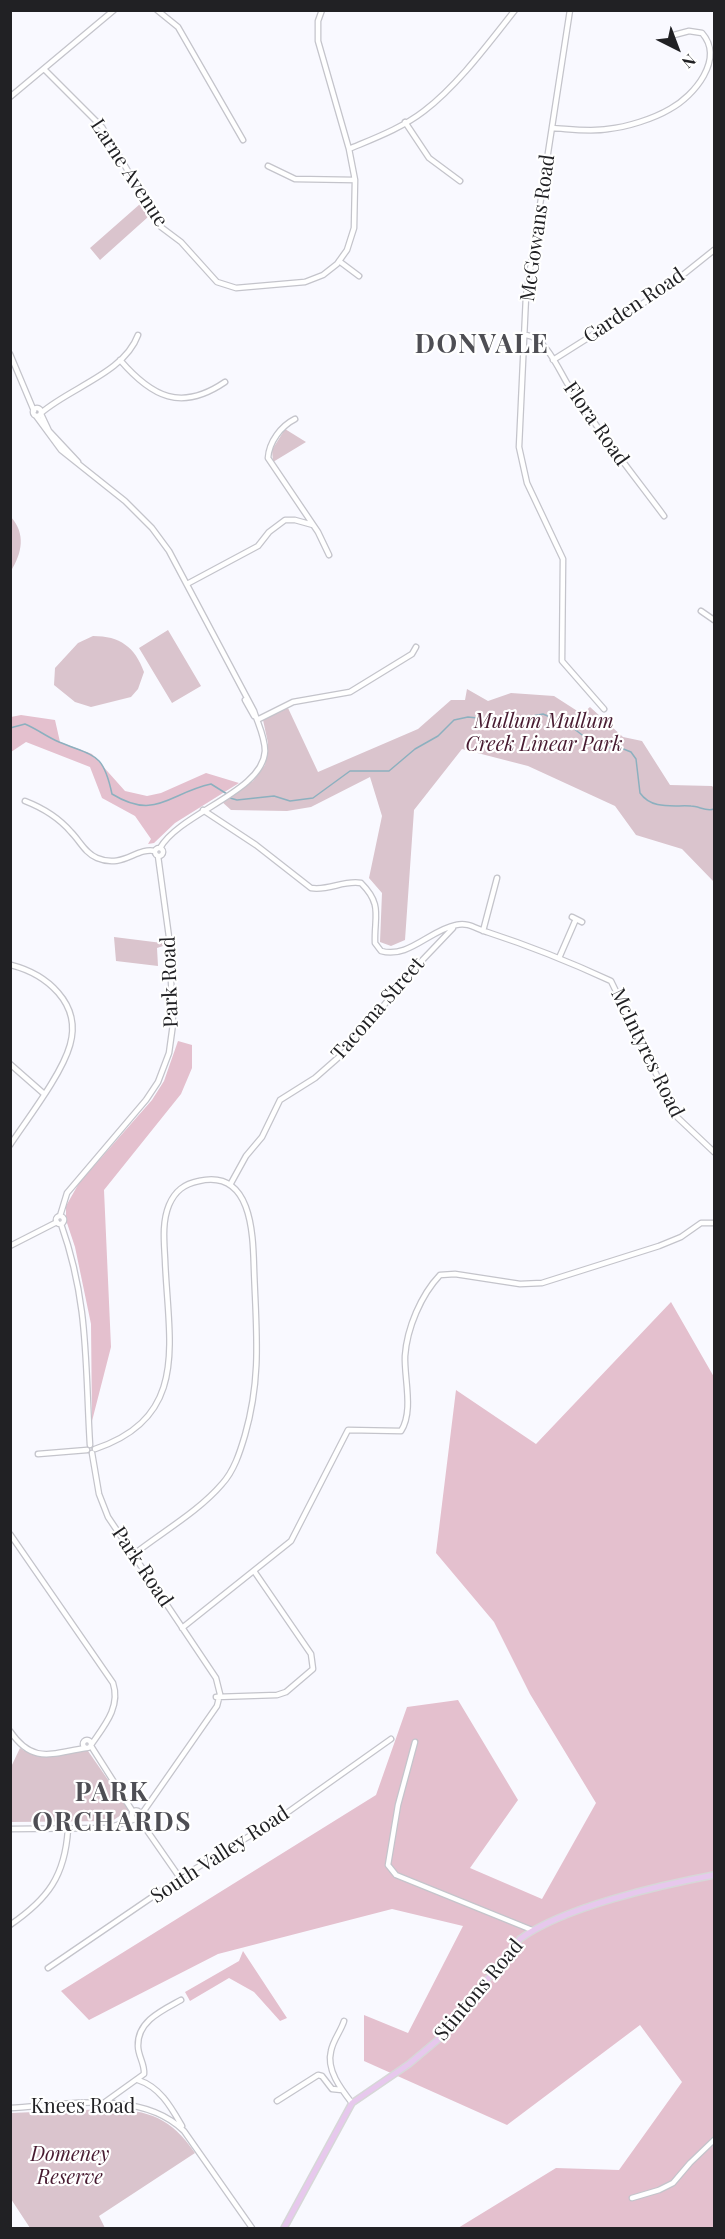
<!DOCTYPE html>
<style>
body{margin:0}
#map{position:relative;width:725px;height:2239px;overflow:hidden;background:#f9f9ff;font-family:"Playfair Display",serif}
canvas{display:block}
.frame{position:absolute;inset:0;border:12px solid #212124;pointer-events:none}
.north{position:absolute;left:647px;top:18px;width:60px;height:60px;-webkit-text-stroke:4px #fff;paint-order:stroke;rotate:138deg;font-size:16px;font-weight:700;line-height:24px;text-align:center;color:#212124}
.north::after{content:'';display:block;margin:auto;width:21px;height:27px;background:#212124;clip-path:polygon(50% 0,100% 100%,50% 72%,0 100%)}
</style>
<div id="map">
<canvas width="725" height="2239"></canvas>
<div class="frame"></div>
<div class="north">N</div>
</div>
<script>
const g = document.querySelector('canvas').getContext('2d');
g.lineJoin = 'round';
function paint(path, color) { g.fillStyle = color; g.fill(path, 'evenodd'); }
function stroke(path, color, width, dash) { g.strokeStyle = color; g.lineWidth = width; g.lineCap = dash ? 'butt' : 'round'; g.setLineDash(dash || []); g.stroke(path); }
function label(font, color, halo, rows, align = 'center') {
  g.font = font + ' "Playfair Display",serif'; g.lineWidth = 4.5; g.setLineDash([]); g.textBaseline = 'middle'; g.strokeStyle = halo; g.fillStyle = color; for (const [text, x, y, turn = 0] of rows) {
    g.save(); g.translate(x, y); g.rotate((+turn || 0) * Math.PI / 180); g.textAlign = isNaN(turn) ? turn : align; if (halo) g.strokeText(text, 0, 0); g.fillText(text, 0, 0); g.restore();
  }
}
paint(new Path2D(`
 M140,204L148,217L100,260L90,248Z
 M285,429L306,442L273,462L272,450Z
 M11,517C26,534 22,553 11,571Z
 M168,630L201,686L172,703L139,648Z
 M93,636C120,636 135,647 144,672L138,689L131,697L91,707L75,702L54,685L55,668L78,643Z
 M467,689L488,701L511,693L554,696L582,714L590,707L623,737L642,741L670,785L712,786L714,788V882L682,849L636,835L615,806L528,766L462,749L414,810L405,940L391,946L380,942L382,893L369,878L382,816L370,777L311,807L287,811L231,810L221,801L253,781L265,765L268,743L263,720L288,708L318,772L418,729L451,700H465Z
 M114,937L162,943L163,946L157,948L158,966L116,961Z
 M20,1748C48,1767 62,1748 88,1751L129,1810L112,1821L11,1822V1767Z
 M107,2109C150,2110 171,2118 195,2153L99,2216L105,2228H30L11,2199V2113Z`), '#dac4cd');
paint(new Path2D(`
 M21,715L55,720L60,742L92,754L125,791L147,796L161,793L206,773L239,783L175,823L154,843L148,844L151,839L135,816L102,798L90,767L26,742L11,752V717Z
 M178,1041L192,1045V1068L181,1094L104,1190L111,1347L92,1421L91,1324L75,1247L66,1220V1206L79,1183L152,1100L164,1081Z
 M671,1302L714,1377V2228H458L556,2168L619,2170L682,2082L640,2025L507,2125L364,2061V2015L408,2033L463,1926L392,1909L218,1954L89,2020L61,1991L376,1795L407,1707L458,1700L518,1800L470,1868L542,1899L596,1803L530,1694L494,1622L436,1553L456,1390L536,1444Z
 M243,1951L287,2018L280,2021L254,1992L229,1978L190,2001L185,1992L239,1961Z`), '#e4c0ce');
stroke(new Path2D(`
 M10,728L25,724C37,729 47,737 59,742C95,757 103,752 112,794C156,821 169,793 211,784L227,794
 M230,798L237,800L274,796L290,801L313,798L350,771H389L415,749L438,736L454,720L468,717L506,721L543,714L569,725L598,747L621,748L631,752L636,759L640,793C652,810 673,805 691,806C699,806 706,812 714,809`), '#8cb0bf', 1.5);
const minor = new Path2D(`
 M157,10L178,27L243,140
 M570,10L526,296L519,447L527,483L563,559L562,661L604,709
 M44,69L102,127L161,227L181,242L217,282L236,288L305,282L323,275L337,264L347,250L354,228L355,180L349,149L318,41V21L322,10
 M10,97L114,10
 M405,122L429,158L460,181
 M552,128C570,129 590,132 608,129C627,127 653,119 670,109C694,96 725,59 702,33L689,31L674,35
 M349,149C375,138 402,128 424,111C458,85 488,44 515,10
 M268,166L295,179L355,180
 M339,261L359,276
 M526,335C545,337 558,368 567,383C597,429 631,472 664,516
 M10,354L34,411
 M120,360C152,397 181,412 225,382
 M553,360L664,290L714,250
 M33 412a4 4 0 1 1 8 0a4 4 0 1 1-8 0Z
 M41,413C71,387 124,373 138,335
 M41,414L49,431L78,462
 M36,416L61,450L125,501L152,528L169,551L254,711C258,724 265,737 265,751C263,792 181,812 160,848
 M295,419C281,426 269,442 268,458L318,532L329,555
 M187,584L258,546L269,532L285,520H295L313,525
 M701,611L714,620
 M245,700L254,716
 M257,720L293,702L350,692L412,654L416,647
 M25,801C43,808 59,818 71,832C80,841 85,853 97,858C123,869 136,847 155,851
 M203,810L256,845L311,888C329,891 343,880 361,883C383,905 374,916 375,943L381,951C408,959 430,930 456,925C469,922 476,929 487,932C530,946 570,962 611,981L677,1117L714,1152
 M155 852a4 4 0 1 1 8 0a4 4 0 1 1-8 0Z
 M572,917L582,922
 M483,931L497,878
 M559,958L576,919
 M10,1064L43,1093
 M10,1145C28,1118 62,1074 70,1045C82,1003 46,974 11,965
 M230,1185L246,1156L262,1137L280,1100L315,1078L348,1049L412,971L453,928
 M60,1216L67,1193L146,1100L158,1082L169,1053L173,1024L169,937L158,856
 M56 1220a4 4 0 1 1 8 0a4 4 0 1 1-8 0Z
 M61,1224C89,1303 85,1364 90,1445
 M10,1246L57,1222
 M95,1449C191,1417 168,1341 165,1259C164,1241 162,1222 169,1205C175,1191 184,1184 199,1181C252,1169 253,1234 254,1269C256,1329 262,1376 245,1435C240,1452 234,1471 222,1484C198,1512 162,1532 133,1555
 M92,1453L99,1494L108,1517L216,1678L220,1694L217,1706L141,1815
 M38,1454L87,1450
 M10,1534L113,1683C121,1707 104,1726 91,1745
 M182,1628L291,1541L348,1430L401,1431C414,1411 404,1378 405,1356C407,1328 421,1295 440,1275L455,1274L520,1284L542,1283L659,1246L681,1237L701,1223H714
 M216,1697L277,1695L286,1692L313,1669L311,1654L254,1571
 M10,1731C33,1765 52,1753 86,1748
 M83 1744a4 4 0 1 1 8 0a4 4 0 1 1-8 0Z
 M415,1742L398,1805L388,1865L396,1875L532,1930
 M91,1746L133,1812
 M131.5 1815a4.5 4.5 0 1 1 9 0a4.5 4.5 0 1 1-9 0Z
 M139,1819L180,1878
 M10,1829L108,1828L135,1819
 M10,1925C48,1899 65,1876 68,1829
 M48,1968L180,1878L281,1817L391,1739
 M344,2021C341,2031 333,2040 331,2051C326,2070 341,2089 352,2103
 M138,2080C160,2087 171,2107 182,2126
 M277,2101L318,2075L322,2076L332,2089L342,2090
 M105,2102L144,2074C145,2064 138,2056 138,2046C137,2021 163,2010 181,2000
 M10,2108C66,2105 141,2089 184,2131L252,2228
 M632,2198L659,2190L673,2183L690,2163L714,2140`);
const major = new Path2D(`
 M284,2228L352,2103L409,2064L440,2038L520,1939C563,1907 661,1885 714,1875`);
stroke(minor, '#c4c4cb', 7);
stroke(major, '#d7d7d8', 8);
stroke(minor, '#fff', 4.5);
stroke(major, '#e7c8ed', 5);
label('20px', '#212124', '#fff', [
 ["Larne Avenue",129,173,57],
 ["McGowans Road",538,228,-82],
 ["Garden Road",634,306,-34],
 ["Flora Road",596,424,55],
 ["Park Road",170,982,-92],
 ["Tacoma Street",378,1009,-49],
 ["McIntyres Road",647,1053,64],
 ["Park Road",142,1567,56],
 ["South Valley Road",220,1855,-33],
 ["Stintons Road",479,1990,-50],
 ["Knees Road",83,2107]
]);
label('italic 20px', '#471a30', '#fff', [
 ["Mullum Mullum",544,722],
 ["Creek Linear Park",544,745],
 ["Domeney",70,2155],
 ["Reserve",70,2178]
]);
g.letterSpacing = '1.5px';
label('bold 26px', '#4e4e54', '#fff', [
 ["DONVALE",482,345],
 ["PARK",112,1793],
 ["ORCHARDS",112,1823]
]);
g.letterSpacing = '0px';
</script>
